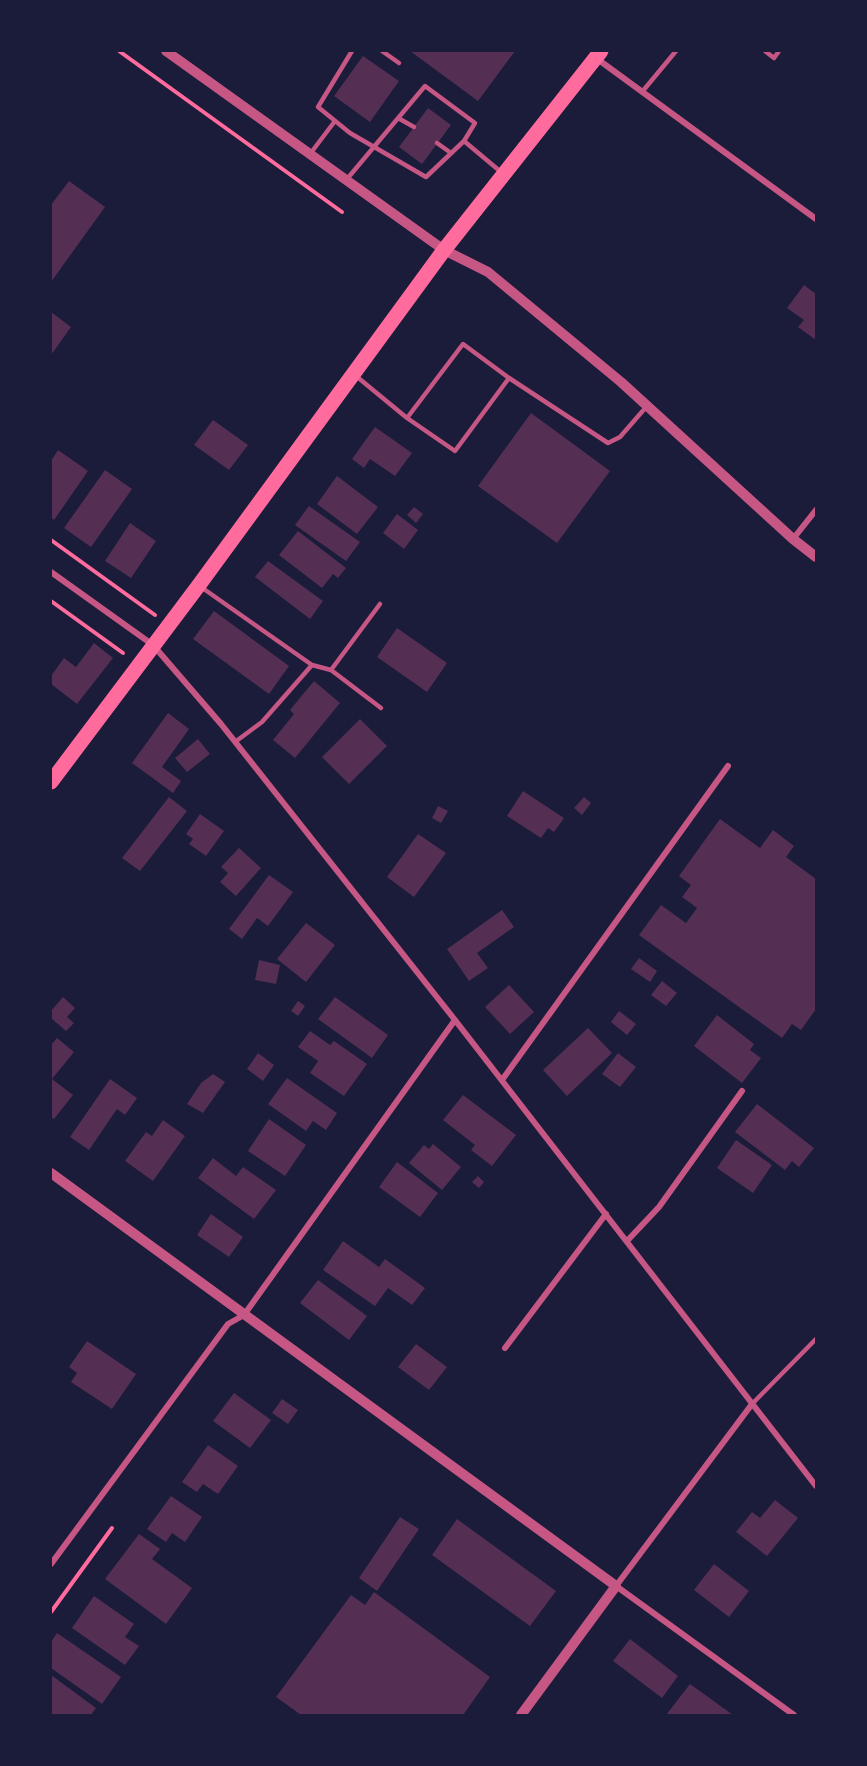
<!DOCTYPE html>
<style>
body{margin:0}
#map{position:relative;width:867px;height:1766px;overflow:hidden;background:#1b1b3a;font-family:"PT Sans Narrow",sans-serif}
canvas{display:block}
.frame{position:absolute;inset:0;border:52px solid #1b1b3a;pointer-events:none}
</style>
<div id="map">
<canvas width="867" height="1766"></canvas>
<div class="frame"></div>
</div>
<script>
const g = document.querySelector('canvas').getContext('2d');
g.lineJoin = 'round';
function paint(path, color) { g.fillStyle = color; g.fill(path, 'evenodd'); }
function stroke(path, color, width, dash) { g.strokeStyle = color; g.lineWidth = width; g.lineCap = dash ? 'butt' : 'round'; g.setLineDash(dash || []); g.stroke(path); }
paint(new Path2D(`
 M410,51H515L478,101Z
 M363,56L399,81L370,122L334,96Z
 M428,108L451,125L422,164L399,147Z
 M69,181L105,207L51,282V205Z
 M804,285L816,294V340L798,327L804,320L787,308Z
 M51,312L71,327L51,355Z
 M531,413L610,471L557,543L478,486Z
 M213,420L248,445L229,470L194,445Z
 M375,427L412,453L395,476L370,459L364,468L352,459Z
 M58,450L88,471L54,520L51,517V461Z
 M105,470L132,489L91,547L64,528Z
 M337,476L378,507L357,534L317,504Z
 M309,506L360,542L346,561L295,525Z
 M414,507L423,514L416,523L407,515Z
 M397,514L418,530L404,549L383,533Z
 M130,523L156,541L131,578L105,561Z
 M298,531L346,568L338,578L333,574L322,588L279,555Z
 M268,561L323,601L310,619L255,577Z
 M214,611L289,666L269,694L193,639Z
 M397,628L447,663L427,692L377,657Z
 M94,643L113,658L77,704L51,684V676L64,658L76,667Z
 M314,681L340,703L295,758L273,740L294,714L290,710Z
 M168,713L189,729L162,767L181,781L173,793L132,763Z
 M360,719L387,746L349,784L322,757Z
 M198,739L210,754L187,772L175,758Z
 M523,791L564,818L554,832L548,828L541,838L507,816Z
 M169,797L187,811L140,871L122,858Z
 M584,797L591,803L582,815L574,808Z
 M438,806L448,811L441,823L432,818Z
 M200,814L224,831L206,856L189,844L193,839L186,834Z
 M720,819L760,848L773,830L794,846L786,857L816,879V1009L801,1030L792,1024L782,1038L639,935L661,905L686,923L697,908L682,897L691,885L679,876Z
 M418,834L446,853L414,897L387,877Z
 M239,848L261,868L236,896L220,882L228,873L221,867Z
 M269,875L293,892L268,926L257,918L242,939L229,929Z
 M502,910L514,927L477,953L488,968L469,981L447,949Z
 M306,923L335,945L306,982L277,959Z
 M639,958L657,971L650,982L631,969Z
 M259,960L280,965L276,984L255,980Z
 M662,981L677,993L666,1006L651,995Z
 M509,985L534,1012L510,1034L485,1007Z
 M63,997L75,1008L67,1017L74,1023L66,1031L51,1018V1011Z
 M335,997L388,1035L372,1058L318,1019Z
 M298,1001L305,1006L298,1016L291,1011Z
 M619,1011L636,1024L627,1035L611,1022Z
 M717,1015L754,1044L750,1050L761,1058L742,1083L694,1046Z
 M588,1028L612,1053L567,1096L543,1070Z
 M310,1031L330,1045L334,1041L367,1064L344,1096L310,1073L318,1061L298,1047Z
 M57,1038L74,1052L52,1079L73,1095L54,1119L51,1117V1045Z
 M258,1053L274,1065L263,1081L247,1069Z
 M618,1053L636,1067L620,1087L602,1074Z
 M213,1074L225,1082L203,1113L187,1104L201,1083Z
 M287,1078L337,1113L326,1130L313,1121L306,1131L268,1104Z
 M110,1079L137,1098L125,1115L117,1109L89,1150L70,1137Z
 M463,1095L516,1135L492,1166L471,1150L475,1145L443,1120Z
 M757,1104L814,1148L799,1167L792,1161L785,1170L735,1132Z
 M269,1119L306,1145L285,1176L248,1151Z
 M163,1120L185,1136L153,1181L125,1161L146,1132L152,1136Z
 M736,1140L772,1165L753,1193L717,1168Z
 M433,1144L461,1167L442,1190L409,1163L424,1145L429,1149Z
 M213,1158L236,1176L243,1167L276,1190L254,1219L198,1178Z
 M397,1162L438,1193L420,1217L379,1187Z
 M478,1176L484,1182L479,1188L472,1182Z
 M211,1214L243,1237L229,1257L197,1235Z
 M343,1241L379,1267L385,1259L425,1288L412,1305L388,1288L375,1306L323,1270Z
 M318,1280L367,1316L349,1340L300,1303Z
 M87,1341L136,1374L112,1409L71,1382L77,1373L69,1367Z
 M416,1344L447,1367L429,1390L398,1367Z
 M234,1393L271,1420L250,1448L213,1421Z
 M282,1399L298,1410L288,1424L272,1413Z
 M208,1445L238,1466L218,1494L203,1484L197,1492L182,1482Z
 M171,1496L202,1517L185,1542L172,1533L166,1542L147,1529Z
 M775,1500L798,1518L767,1556L736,1532L752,1512L760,1518Z
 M400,1517L419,1529L377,1591L359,1578Z
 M457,1519L556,1591L530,1626L432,1555Z
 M139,1534L160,1549L152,1559L192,1588L166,1624L105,1579Z
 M714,1564L749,1591L729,1617L694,1590Z
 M374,1592L490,1677L463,1715H301L276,1697L351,1595L365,1605Z
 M94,1596L134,1624L125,1637L139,1646L125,1665L72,1628Z
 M57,1633L121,1677L102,1704L51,1668V1642Z
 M630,1639L678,1676L662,1698L613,1661Z
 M51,1675L96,1708L91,1715H51Z
 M690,1684L733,1715H666Z`), '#542f53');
stroke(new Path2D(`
 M119,51L342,212
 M51,540L155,615
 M51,601L123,653
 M51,1612L112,1528`), '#ff6b9d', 4);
stroke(new Path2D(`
 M352,51L318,107L350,133L426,177L464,141L501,172
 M382,51L399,63
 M765,51L774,58L779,51
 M642,92L676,51
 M398,118L414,127
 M437,143L451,153
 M310,154L335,121
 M347,179L425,86L475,123L464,141
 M356,376L407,418L455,451L509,378L608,443L620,437L647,406
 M407,418L463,344L509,378
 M201,587L312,665L331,670L381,708
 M331,670L380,604
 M235,742L262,722L312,665
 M752,1404L816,1339`), '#c65784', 4.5);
stroke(new Path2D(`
 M596,58L816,219
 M793,539L816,510
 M51,572L153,645L221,724L455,1020L816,1486
 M502,1080L728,766
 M627,1241L659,1207L742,1091
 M505,1348L606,1214
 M752,1404L616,1586L794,1715
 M51,1564L228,1324L244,1315L455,1020`), '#c65784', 6);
stroke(new Path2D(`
 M166,51L444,250L488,272L621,382L793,539L816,557
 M51,1173L616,1586L521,1715`), '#c65784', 10);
stroke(new Path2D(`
 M51,782L199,585L444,250L601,51`), '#ff6b9d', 15);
</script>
